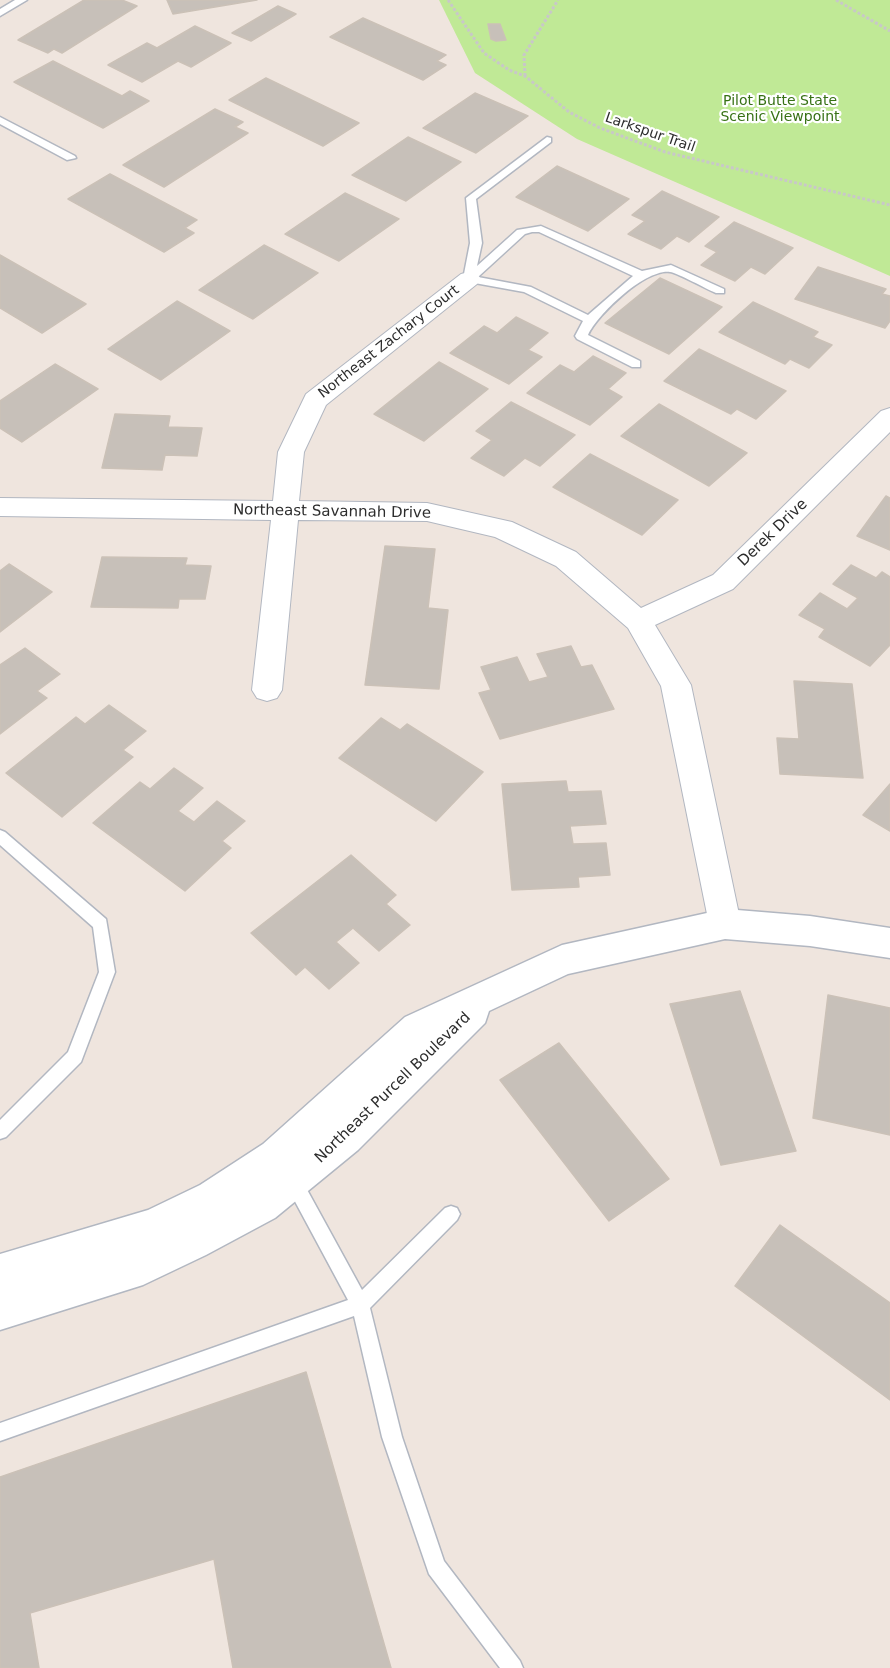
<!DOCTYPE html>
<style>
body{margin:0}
canvas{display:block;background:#efe5de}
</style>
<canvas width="890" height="1668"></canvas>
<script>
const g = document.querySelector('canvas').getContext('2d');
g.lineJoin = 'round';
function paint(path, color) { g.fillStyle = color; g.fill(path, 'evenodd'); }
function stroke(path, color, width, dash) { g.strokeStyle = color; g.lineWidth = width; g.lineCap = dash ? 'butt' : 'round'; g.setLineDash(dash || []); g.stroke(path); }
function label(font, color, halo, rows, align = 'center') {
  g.font = font + ' "DejaVu Sans",sans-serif'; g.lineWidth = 4.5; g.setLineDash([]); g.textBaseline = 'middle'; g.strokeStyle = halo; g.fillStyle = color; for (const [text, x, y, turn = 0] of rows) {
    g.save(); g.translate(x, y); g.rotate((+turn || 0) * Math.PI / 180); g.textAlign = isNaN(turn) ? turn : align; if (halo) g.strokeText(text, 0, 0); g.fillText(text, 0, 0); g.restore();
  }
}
paint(new Path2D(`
 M439,0H890V276L577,139L475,73Z`), '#c0e996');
const building = new Path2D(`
 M84,0H122L137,6L62,53L54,49L48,53L18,40Z
 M167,0H257L173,14Z
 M278,6L296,14L251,41L232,33Z
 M363,18L446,55L437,61L446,65L423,80L330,37Z
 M488,24H500L506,40L496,41L491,39Z
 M195,26L231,43L191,67L178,61L142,82L108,65L147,43L157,48Z
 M53,61L122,96L130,91L149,101L103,128L14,82Z
 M266,78L359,123L323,146L229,100Z
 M475,93L528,116L476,153L423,128Z
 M215,109L243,122L235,127L248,133L164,187L123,165Z
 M408,137L461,162L406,201L352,175Z
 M557,166L629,199L588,231L516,197Z
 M110,174L197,220L185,228L194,233L164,252L68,199Z
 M662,191L719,217L689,242L677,236L661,249L628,234L645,221L632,215Z
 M345,193L399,219L339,261L285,234Z
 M734,222L793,248L765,274L751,267L735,281L701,265L717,252L705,246Z
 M264,245L318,273L253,319L199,290Z
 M0,255L86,304L42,333L0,308Z
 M818,267L886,289L882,294L890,296V321L885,328L795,299Z
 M660,278L722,307L669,354L605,323Z
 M177,301L230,331L161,380L108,349Z
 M753,302L818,332L813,337L832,345L809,368L790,359L785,364L719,332Z
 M516,317L548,333L528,350L542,357L509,384L450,353L484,326L497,333Z
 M699,349L786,391L756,419L737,409L731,414L664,381Z
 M593,356L626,373L608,389L622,397L590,425L527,393L560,365L574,372Z
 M439,362L488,389L424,441L374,414Z
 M55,364L98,389L22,442L0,428V401Z
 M511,402L575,435L540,466L525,458L504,476L471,458L492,440L476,431Z
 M659,404L747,453L709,486L621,436Z
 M115,414L170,416L168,427L202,428L197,456L165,455L162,470L102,468Z
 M590,454L678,500L642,535L553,487Z
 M886,496L890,498V550L857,536Z
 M385,546L435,549L428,608L448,610L439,689L365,685Z
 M102,557L187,558L185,565L211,566L205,599H179L178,608L91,607Z
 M9,564L52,592L0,632V571Z
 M851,565L876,578L882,572L890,577V645L870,666L819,637L825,629L799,615L820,593L847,609L858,598L833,584Z
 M571,646L581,667L592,665L614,709L500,739L479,693L491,690L481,667L517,657L529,682L548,677L537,654Z
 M25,648L60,674L37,691L47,698L0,734V665Z
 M794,681L852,684L863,778L780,774L777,738L799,739Z
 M109,705L146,731L123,750L133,757L62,817L6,773L76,717L85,724Z
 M381,718L400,730L407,724L483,772L436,821L339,758Z
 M174,768L203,788L178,811L194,822L217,801L245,821L222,841L231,848L185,891L93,823L140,782L150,789Z
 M566,781L568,792L601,791L606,824L570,826L573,844L606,843L610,875L578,877L579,887L512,890L502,784Z
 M890,784V831L863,815Z
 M351,855L396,895L386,904L410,925L379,951L353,928L336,942L359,963L329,989L305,967L296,975L251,933Z
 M740,991L796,1151L721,1165L670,1004Z
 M828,995L890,1008V1135L813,1118Z
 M559,1043L669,1179L609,1221L500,1080Z
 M780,1225L890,1303V1400L735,1286Z
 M306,1372L391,1668H233L214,1559L30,1613L39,1668H0V1477Z`);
paint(building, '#c7c0b9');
stroke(building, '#cbc1b7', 1.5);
const lane = new Path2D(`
 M15,0H27L0,16V9Z
 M0,117L75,156L76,158L67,160L0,124Z
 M547,137L551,138V142L476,199L482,243L477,266L517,230L541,226L642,271L671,265L724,289V293H716C706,289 678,273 670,272C645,269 598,314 588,335L640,361V367H632L577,339L575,336L583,321L524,292L469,282L463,279L470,243L466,198ZM532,232H539L633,276L588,315L531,287L478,277L525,234Z
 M0,830L5,832L106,919L115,972L81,1062L6,1137L0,1139V1120L68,1052L99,972L93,927L0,845Z
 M293,1173L299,1175L362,1290L445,1208L451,1206L457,1208L460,1214L457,1220L370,1308L402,1437L444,1561L520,1661L523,1668H500L429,1574L382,1437L354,1316L0,1441V1423L348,1300L284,1181L287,1175Z`);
const street = new Path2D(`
 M469,272L477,274L481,279L477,284L326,405L304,452L299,501L427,503L512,522L576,552L641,608L713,575L881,411L890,408V432L733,589L655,625L691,685L741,924L737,934L725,938L713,934L709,924L661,686L628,628L556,566L495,537L427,521L298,520L282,690L277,698L267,701L257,698L252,690L271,520L0,516V498L273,501L278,452L306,394L461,274Z`);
const secondary = new Path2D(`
 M725,909L810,916L890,928V958L810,946L725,939L568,974L489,1011L485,1023L358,1150L275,1218L206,1255L143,1285L0,1330V1254L148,1210L200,1185L263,1144L405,1017L562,945Z`);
stroke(lane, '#b2b7c1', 3);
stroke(street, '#b2b7c1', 2);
stroke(secondary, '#b2b7c1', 3);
stroke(new Path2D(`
 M448,0L484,53L509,70L525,76L569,112L600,128L665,152L890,205
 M836,0L890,31
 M525,76L524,55L558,0`), '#c8c8c8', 3, [3, 2]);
paint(lane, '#fff');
paint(street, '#fff');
paint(secondary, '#fff');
label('14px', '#377115', '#fff', [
 ["Pilot Butte State",780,101],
 ["Scenic Viewpoint",780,117]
]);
label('14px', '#2c2c2c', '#fff', [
 ["Larkspur Trail",650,133,19],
 ["Northeast Zachary Court",389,342,-38]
]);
label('15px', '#2c2c2c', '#fff', [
 ["Northeast Savannah Drive",332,512,1],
 ["Derek Drive",773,533,-44],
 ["Northeast Purcell Boulevard",393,1088,-44]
]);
</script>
